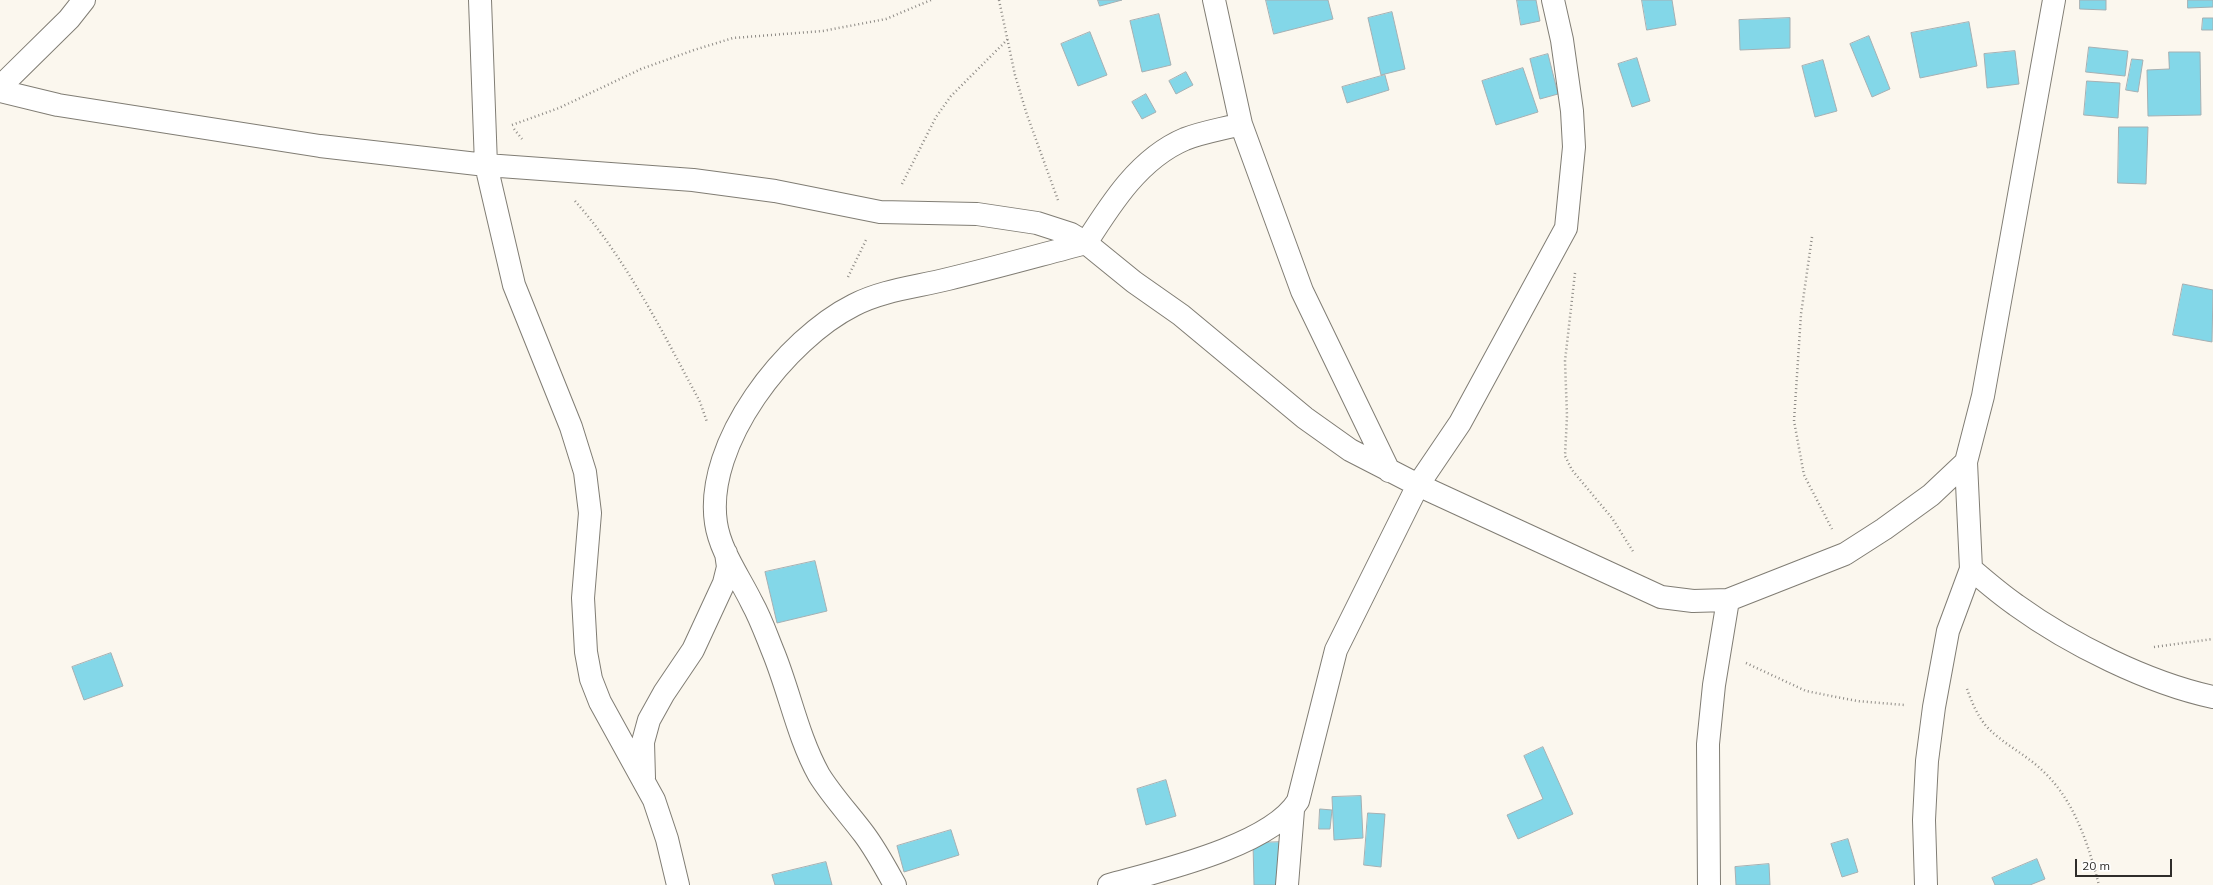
<!DOCTYPE html>
<style>
body{margin:0}
#map{position:relative;width:2213px;height:885px;overflow:hidden;background:#fbf7ee;font-family:Mulish,sans-serif}
canvas{display:block}
.scale{position:absolute;left:2075px;top:859px;width:97px;height:18px;box-sizing:border-box;border:2px solid #2f2d2a;border-top:0;padding-left:5px;font-size:12px;line-height:14px;white-space:nowrap;color:#2f2d2a;-webkit-text-stroke:3px #fff;paint-order:stroke}
</style>
<div id="map">
<canvas width="2213" height="885"></canvas>
<div class="scale">20 m</div>
</div>
<script>
const g = document.querySelector('canvas').getContext('2d');
g.lineJoin = 'round';
function paint(path, color) { g.fillStyle = color; g.fill(path, 'evenodd'); }
function stroke(path, color, width, dash) { g.strokeStyle = color; g.lineWidth = width; g.lineCap = dash ? 'butt' : 'round'; g.setLineDash(dash || []); g.stroke(path); }
const building = new Path2D(`
 M1098,0H1122L1100,6Z
 M1266,0H1328L1333,19L1274,34Z
 M1517,0H1536L1540,21L1521,25Z
 M1642,0H1672L1676,25L1647,30Z
 M2080,0H2106V10L2080,9Z
 M2188,0H2213V7L2188,8Z
 M1392,12L1405,69L1381,75L1368,18Z
 M1159,14L1171,65L1142,72L1130,21Z
 M1790,18V48L1740,50L1739,20Z
 M2203,18H2213V30H2202Z
 M1969,22L1977,66L1920,78L1911,33Z
 M1090,32L1107,75L1078,86L1061,44Z
 M1869,36L1890,89L1872,97L1850,44Z
 M2089,47L2128,51L2125,76L2086,72Z
 M2015,51L2019,84L1987,88L1984,54Z
 M2169,52H2200L2201,115L2148,116L2147,70L2169,69Z
 M1548,54L1558,94L1540,99L1530,59Z
 M1637,58L1650,101L1632,107L1618,64Z
 M2132,59L2143,60L2138,92L2126,90Z
 M1823,60L1837,111L1815,117L1802,66Z
 M1523,68L1538,112L1496,125L1482,81Z
 M1186,72L1193,85L1176,94L1169,81Z
 M1385,75L1389,90L1347,103L1342,87Z
 M2087,81L2120,83L2118,118L2084,115Z
 M1146,94L1156,112L1142,119L1132,102Z
 M2119,127H2148L2146,184L2118,183Z
 M2183,284L2213,290L2212,342L2173,335Z
 M815,561L827,611L777,623L765,572Z
 M111,653L123,686L84,700L72,667Z
 M1543,747L1573,814L1518,839L1507,815L1543,799L1524,756Z
 M1166,780L1176,816L1146,825L1137,789Z
 M1361,796L1363,838L1334,840L1332,797Z
 M1320,809L1332,810L1330,829H1319Z
 M1368,813L1385,814L1381,867L1364,865Z
 M951,830L959,855L904,872L897,846Z
 M1848,839L1858,872L1842,877L1831,844Z
 M1283,842V885H1254L1253,843Z
 M2037,859L2045,879L2030,885H1995L1992,878Z
 M826,862L832,885H775L772,875Z
 M1769,864L1770,885H1736L1735,867Z`);
paint(building, '#83d7e8');
stroke(building, '#a5b0b3', 1);
const minor = new Path2D(`
 M480,0L486,165L514,285L571,427L585,472L590,513L583,598L586,652L591,679L600,702L654,800L667,839L678,885
 M1214,0L1241,124L1302,291L1389,471
 M0,87L69,19L84,0
 M0,91L58,105L320,146L486,165L693,180L775,191L880,212L977,214L1037,223L1071,234L1086,243L1134,282L1181,315L1305,418L1350,450L1418,485L1661,597L1693,601L1728,600L1845,554L1884,529L1931,495L1966,462
 M1971,569C1985,581 2000,594 2016,605C2070,644 2148,683 2213,697
 M644,778L643,742L649,720L664,693L693,650L724,583L728,567L726,553
 M895,885C885,867 876,850 864,834C849,814 832,796 819,775C798,737 790,694 774,654C767,637 761,619 752,603C740,578 720,551 716,523C704,443 786,339 854,305C883,290 917,287 948,279C994,268 1040,255 1086,243C1112,202 1140,158 1185,139C1203,132 1223,129 1241,124
 M1109,885C1159,871 1270,846 1298,801L1336,650L1418,485L1460,423L1566,228L1574,147L1572,111L1562,40L1553,0
 M1287,885L1293,810
 M1709,885L1708,744L1714,685L1728,600
 M1926,885L1924,820L1927,761L1934,707L1948,631L1971,569L1966,462L1983,396L2054,0`);
stroke(minor, '#807d74', 24);
stroke(new Path2D(`
 M999,0L1015,75L1027,115L1058,200
 M512,125L559,108L641,69L694,50L733,38L823,31L886,19L931,0
 M514,129L522,139
 M902,184L936,117L951,96L1008,39
 M575,201C627,260 663,333 700,402L707,422
 M1812,237L1801,314L1794,421L1804,475L1832,529
 M1575,273L1565,361L1567,416L1565,456L1572,470L1612,518L1634,553
 M848,277L867,238
 M2154,647L2213,639
 M1746,663L1806,691L1857,701L1905,705
 M1967,689C1972,703 1979,720 1991,731C2007,746 2028,756 2044,772C2075,802 2088,844 2099,885`), '#8e8b86', 2.5, [1, 3]);
stroke(minor, '#fff', 22);
</script>
